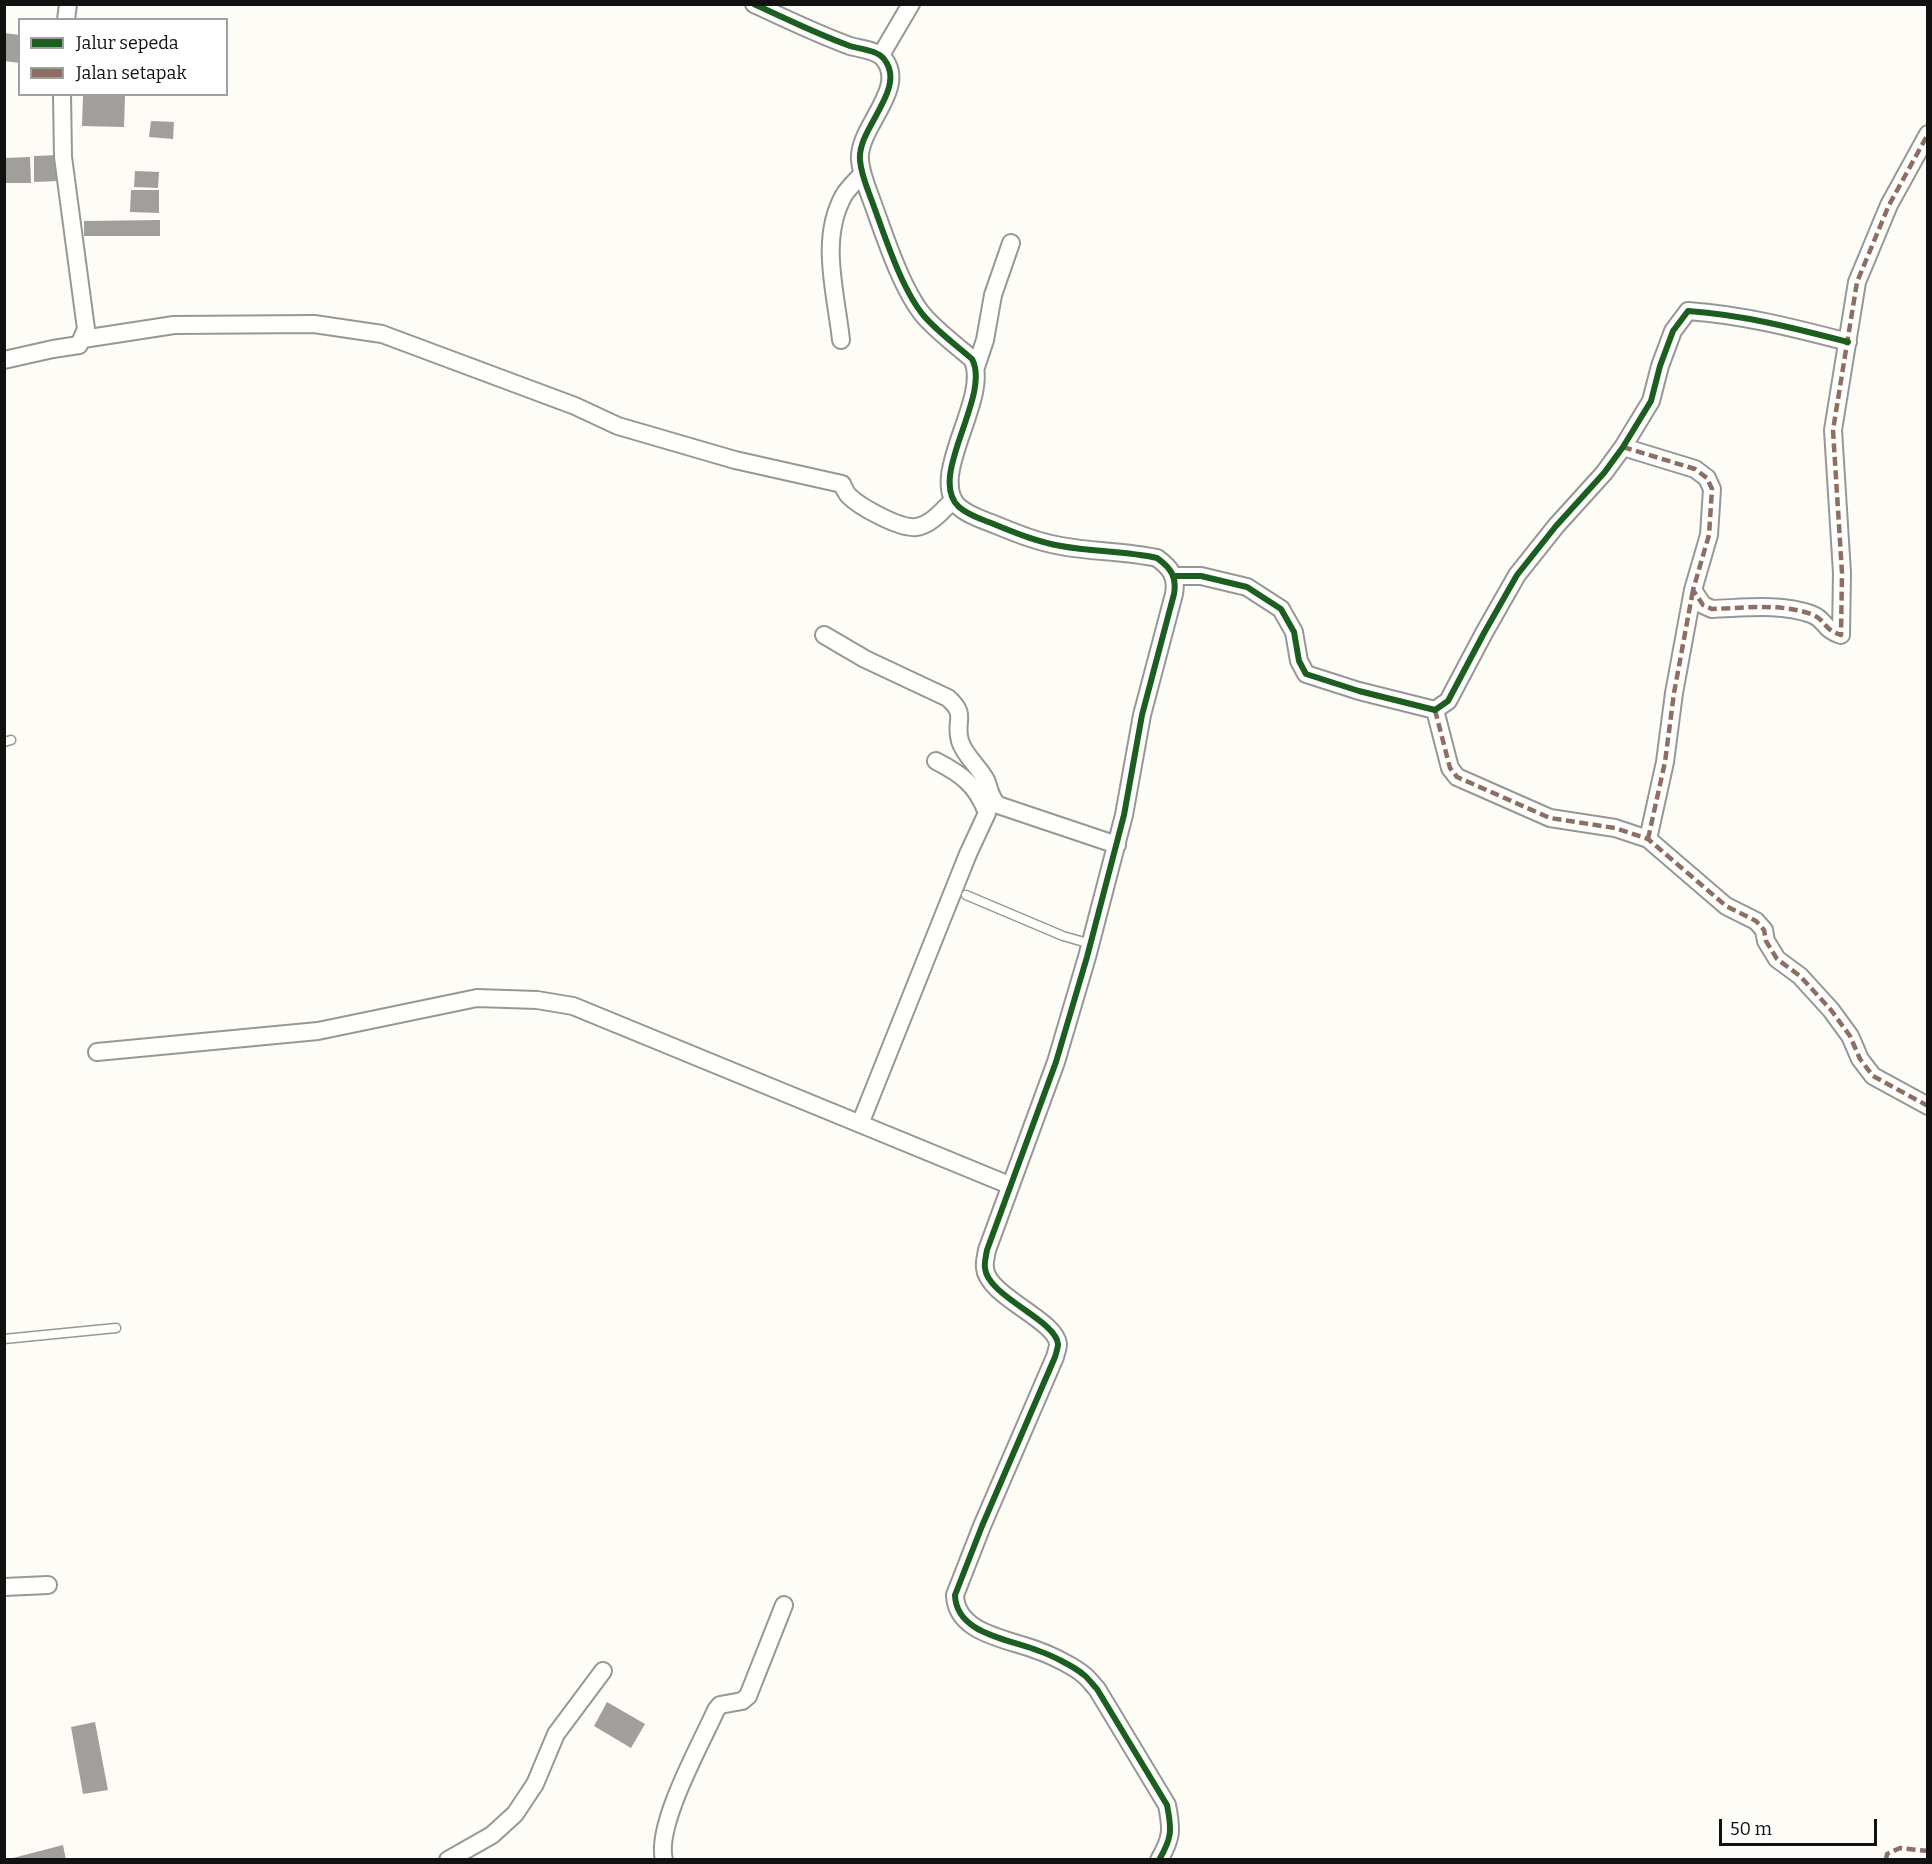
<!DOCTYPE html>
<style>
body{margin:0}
#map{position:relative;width:1932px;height:1864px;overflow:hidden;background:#fdfcf7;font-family:Bitter,serif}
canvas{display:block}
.frame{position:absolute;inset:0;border:6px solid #111;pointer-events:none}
.legend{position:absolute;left:18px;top:18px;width:210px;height:78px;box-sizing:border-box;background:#fff;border:2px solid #a0a0a0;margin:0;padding:8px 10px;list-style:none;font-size:18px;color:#111}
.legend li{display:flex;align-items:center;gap:12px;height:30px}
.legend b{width:30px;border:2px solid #a0a0a0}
.scale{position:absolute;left:1719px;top:1819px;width:158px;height:27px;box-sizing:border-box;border:3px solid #111;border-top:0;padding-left:8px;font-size:18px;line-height:21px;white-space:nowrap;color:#111;-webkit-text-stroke:4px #fff;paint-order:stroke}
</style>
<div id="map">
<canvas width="1932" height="1864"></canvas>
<div class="frame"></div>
<ul class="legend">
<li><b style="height:8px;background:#1b5e20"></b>Jalur sepeda</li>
<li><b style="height:8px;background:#8d6e63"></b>Jalan setapak</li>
</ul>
<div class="scale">50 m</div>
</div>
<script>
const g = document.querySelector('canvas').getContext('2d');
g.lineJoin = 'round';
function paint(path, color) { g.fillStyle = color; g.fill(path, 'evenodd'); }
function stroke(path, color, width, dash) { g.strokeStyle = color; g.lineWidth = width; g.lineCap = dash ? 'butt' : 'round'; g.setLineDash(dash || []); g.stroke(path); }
paint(new Path2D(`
 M4,33L20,35V63L4,61Z
 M83,95L125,96L124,127L82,126Z
 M151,121L174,122L173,139L149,137Z
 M59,155V181L34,182V156Z
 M30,157L31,183H4V158Z
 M135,171L159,172L158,188L134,187Z
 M131,190H159V213L130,212Z
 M160,220V236H84V221Z
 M607,1702L645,1724L631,1748L594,1726Z
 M95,1722L108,1790L83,1794L71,1727Z
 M63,1845L66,1860H9V1859Z`), '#a19f9c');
const lane = new Path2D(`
 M4,742L11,740
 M966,895L1063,936L1091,944
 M4,1339L116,1328`);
const street = new Path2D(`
 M754,4C786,19 817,34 850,46C860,49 877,50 884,59C908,89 857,128 860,160C861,175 868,190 873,204C885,237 902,290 924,316C938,332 956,345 972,359C992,396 926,477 959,507C969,516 984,520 996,525C1018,534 1038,542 1061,546C1093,552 1125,551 1157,558C1171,568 1177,577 1174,594L1142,715L1124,815L1087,957L1056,1062L987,1250C986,1256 984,1263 985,1268C987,1296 1056,1320 1058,1344C1058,1348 1056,1353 1055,1357L982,1526L955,1595C956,1634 1009,1639 1039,1651C1051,1655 1075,1667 1084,1675C1089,1679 1093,1685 1097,1689L1167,1805C1172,1830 1172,1838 1159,1860
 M66,20L68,4
 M881,55L911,4
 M83,339L174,325L314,324L382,334L575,406L618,426L735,460L842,484C844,488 846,493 849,496C860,507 900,529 916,527C931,525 943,510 953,500
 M841,340C836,293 819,239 844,195C849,187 857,180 862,174
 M4,360L53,349L79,345L86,329L63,157L62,94
 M976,367L985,340L993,295L1011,243
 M1623,447L1695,469L1707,478L1712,489L1709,535L1693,590L1703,605L1712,609C1744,608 1780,603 1811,614C1827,620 1822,629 1841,635L1842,573L1833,430L1857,282L1889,205L1928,134
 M1174,576H1201L1247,587L1281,609L1294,632L1299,661L1306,674L1359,691L1435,710L1448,701L1484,633L1517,575L1556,526L1604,473L1623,447L1651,401L1660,366L1673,331L1688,311C1744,315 1794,328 1848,342
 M824,635L865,659L948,698C968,716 954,720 960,741C964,755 979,767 986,780C990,790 990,798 998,805L1117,845
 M1435,710L1450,768L1457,777L1550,818L1615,828L1648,839L1726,906L1756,921L1764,930L1766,941L1777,959L1800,976L1831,1010L1850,1036L1860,1059L1873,1076L1928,1106
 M1648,839L1665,762L1674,693L1693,590
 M97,1052L318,1031L477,998L537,1000L573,1006L1009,1185
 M860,1124L968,854L987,813C976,784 961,774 936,761
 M4,1587L48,1585
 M448,1860L492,1835L515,1814L535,1784L556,1734L603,1671
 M664,1860C655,1825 701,1744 716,1710L720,1705L742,1701L748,1696L784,1605`);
stroke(lane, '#979795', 11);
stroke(street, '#979795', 20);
stroke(lane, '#fffffe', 8);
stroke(street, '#fffffe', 16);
stroke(new Path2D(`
 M1623,447L1695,469L1707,478L1712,489L1709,535L1693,590L1703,605L1712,609C1744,608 1780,603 1811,614C1827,620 1822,629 1841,635L1842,573L1833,430L1857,282L1889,205L1928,134
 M1435,710L1450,768L1457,777L1550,818L1615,828L1648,839L1726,906L1756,921L1764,930L1766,941L1777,959L1800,976L1831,1010L1850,1036L1860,1059L1873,1076L1928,1106
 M1648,839L1665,762L1674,693L1693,590
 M1886,1860L1887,1854L1900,1848L1928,1851`), '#8d6e63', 4.5, [9, 4.5]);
stroke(new Path2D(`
 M754,4C786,19 817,34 850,46C860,49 877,50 884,59C908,89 857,128 860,160C861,175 868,190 873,204C885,237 902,290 924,316C938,332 956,345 972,359C992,396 926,477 959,507C969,516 984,520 996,525C1018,534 1038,542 1061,546C1093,552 1125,551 1157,558C1171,568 1177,577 1174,594L1142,715L1124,815L1087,957L1056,1062L987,1250C986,1256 984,1263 985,1268C987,1296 1056,1320 1058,1344C1058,1348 1056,1353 1055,1357L982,1526L955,1595C956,1634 1009,1639 1039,1651C1051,1655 1075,1667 1084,1675C1089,1679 1093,1685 1097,1689L1167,1805C1172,1830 1172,1838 1159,1860
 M1174,576H1201L1247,587L1281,609L1294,632L1299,661L1306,674L1359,691L1435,710L1448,701L1484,633L1517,575L1556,526L1604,473L1623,447L1651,401L1660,366L1673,331L1688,311C1744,315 1794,328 1848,342`), '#1b5e20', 6);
</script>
